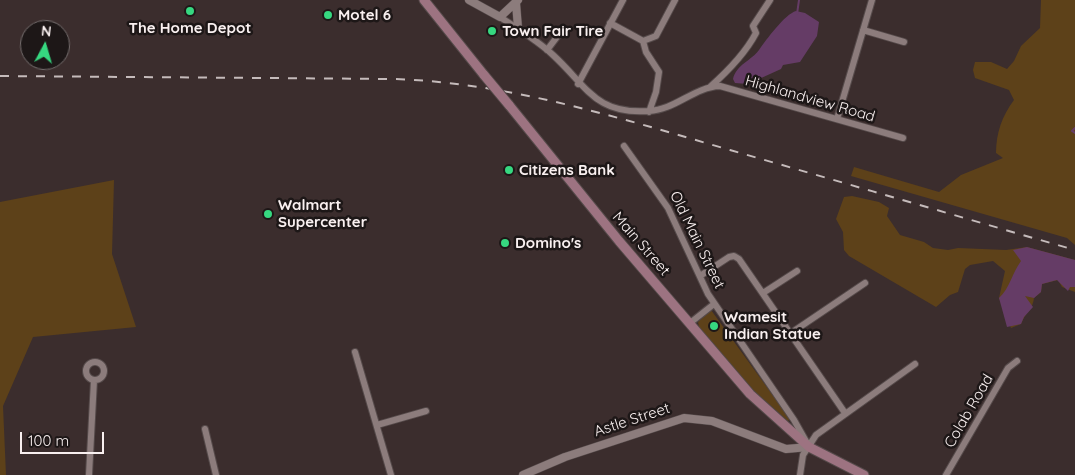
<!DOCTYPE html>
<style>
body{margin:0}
#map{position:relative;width:1075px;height:475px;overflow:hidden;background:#3b2d2d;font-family:Quicksand,sans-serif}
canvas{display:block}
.north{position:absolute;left:20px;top:20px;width:50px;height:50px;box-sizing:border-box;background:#1d1717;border:1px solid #756e6e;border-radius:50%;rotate:6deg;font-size:14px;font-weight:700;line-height:20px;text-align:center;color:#f9f0f0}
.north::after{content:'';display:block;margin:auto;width:18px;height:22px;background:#36d880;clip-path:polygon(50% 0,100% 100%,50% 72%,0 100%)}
.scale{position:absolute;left:20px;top:432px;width:84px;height:22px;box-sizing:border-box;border:2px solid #f9f0f0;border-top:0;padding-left:6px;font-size:15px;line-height:18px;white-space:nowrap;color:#f9f0f0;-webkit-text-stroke:4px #1d1717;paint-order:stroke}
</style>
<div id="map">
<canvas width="1075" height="475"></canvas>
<div class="north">N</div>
<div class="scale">100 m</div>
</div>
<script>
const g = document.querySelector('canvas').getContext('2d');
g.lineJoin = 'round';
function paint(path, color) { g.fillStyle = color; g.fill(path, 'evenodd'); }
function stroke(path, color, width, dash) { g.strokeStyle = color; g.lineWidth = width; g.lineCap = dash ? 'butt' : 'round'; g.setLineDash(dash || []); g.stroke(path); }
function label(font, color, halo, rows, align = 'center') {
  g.font = font + ' Quicksand,sans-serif'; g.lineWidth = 5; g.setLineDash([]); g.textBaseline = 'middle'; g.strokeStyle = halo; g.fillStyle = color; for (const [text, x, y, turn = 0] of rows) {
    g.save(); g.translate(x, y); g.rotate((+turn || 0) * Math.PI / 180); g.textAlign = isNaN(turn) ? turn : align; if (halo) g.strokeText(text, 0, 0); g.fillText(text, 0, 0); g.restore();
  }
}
paint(new Path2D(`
 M1041,0H1075V245L1067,238L851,176L854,167L939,192L961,175L1003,158L996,153C996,133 1002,116 1014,100L1009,90L975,78L973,70L975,62H991L1007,69L1014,61L1021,46L1040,28Z
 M114,180L112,254L136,327L33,337L3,406L6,475H0V202Z
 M852,196L879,202L889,208L887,216L900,235L924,242L933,248L948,250L958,248L1006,250L1027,247L1075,260V292L1062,287L1058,280L1042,284L1041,292L1034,298C1033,309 1025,313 1021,324L1011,328L999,298L1005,271L993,261L970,265L965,269L958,292L950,295L936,307L849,256L844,250L843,232L836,219L844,197Z
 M711,310L790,419L788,421L754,391L699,327L698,322Z`), '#5d4119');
paint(new Path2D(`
 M796,11L805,13L819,22L817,36L800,62L783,65L781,69L748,84L735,83L733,79C736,65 752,60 759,50C766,40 785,14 796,11Z
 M1027,247L1075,260V287H1070L1068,291L1057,280L1042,284L1041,292L1034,298L1025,296L1033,307L1024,317L1021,324L1007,327L999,298C1010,288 1012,273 1021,261L1013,250Z`), '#653c66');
stroke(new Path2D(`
 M797,14L799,0
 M1075,128L1072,131L1075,133`), '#653c66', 2);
const minor = new Path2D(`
 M500,17C518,29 537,40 553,55C587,86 595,115 649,111C675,110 694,87 720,86L903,138
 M610,23L643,41
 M863,30L904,42
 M643,41L646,52L659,72L656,92L649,112
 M643,41L656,36L675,0
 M547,50L560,33
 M578,84L623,0
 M710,87C728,71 745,54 756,33L753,26L770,0
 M837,119L872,0
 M624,146L668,208L708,294L794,420L807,443
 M700,276L729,257L734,256L739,259L845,413
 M763,293L797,271
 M690,323L714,304
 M791,333L865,283
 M355,352L391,475
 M86 371a9 9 0 1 1 18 0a9 9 0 1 1-18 0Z
 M377,425L426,411
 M205,429L216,475
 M89,475L94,380
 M800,475L803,455L816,435L915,364
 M946,475L1008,368L1017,361`);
const tertiary = new Path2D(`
 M469,0L500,17L518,0
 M516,3L518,28
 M523,475L565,457L684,418L712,421L786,449L809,447`);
const secondary = new Path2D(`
 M424,0L484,75
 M509,105L619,241L750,394L809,447L864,475`);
stroke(minor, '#554a4a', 8);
stroke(tertiary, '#554a4a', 9);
stroke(secondary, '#554a4a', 11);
stroke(minor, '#8c7c7c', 6);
stroke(tertiary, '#8c7c7c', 8);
stroke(secondary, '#9d7381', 9);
stroke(new Path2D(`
 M0,76L394,79C511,83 619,118 730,150C845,183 960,217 1075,250`), '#c5bbbb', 2, [9, 9]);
const secondaryBridge = new Path2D(`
 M484,75L509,105`);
stroke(secondaryBridge, '#554a4a', 11, []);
stroke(secondaryBridge, '#9d7381', 9);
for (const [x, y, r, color] of [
 [190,11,5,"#36d880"],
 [328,15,5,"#36d880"],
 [492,31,5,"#36d880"],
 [509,170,5,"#36d880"],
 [268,214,5,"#36d880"],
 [505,243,5,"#36d880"],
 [714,326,5,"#36d880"]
]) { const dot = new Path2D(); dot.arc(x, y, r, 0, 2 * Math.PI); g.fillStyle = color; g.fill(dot); stroke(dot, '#1d1717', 2); }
label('bold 15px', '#f9f0f0', '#1d1717', [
 ["Motel 6",338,15],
 ["The Home Depot",190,28,"center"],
 ["Town Fair Tire",502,31],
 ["Citizens Bank",519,170],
 ["Walmart",278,205],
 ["Supercenter",278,222],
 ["Domino's",515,243],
 ["Wamesit",724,317],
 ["Indian Statue",724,334]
], 'left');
label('15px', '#f9f0f0', '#1d1717', [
 ["Highlandview Road",810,99,16],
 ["Old Main Street",697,240,64],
 ["Main Street",641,244,49],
 ["Colab Road",969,411,-60],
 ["Astle Street",632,420,-18]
]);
</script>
